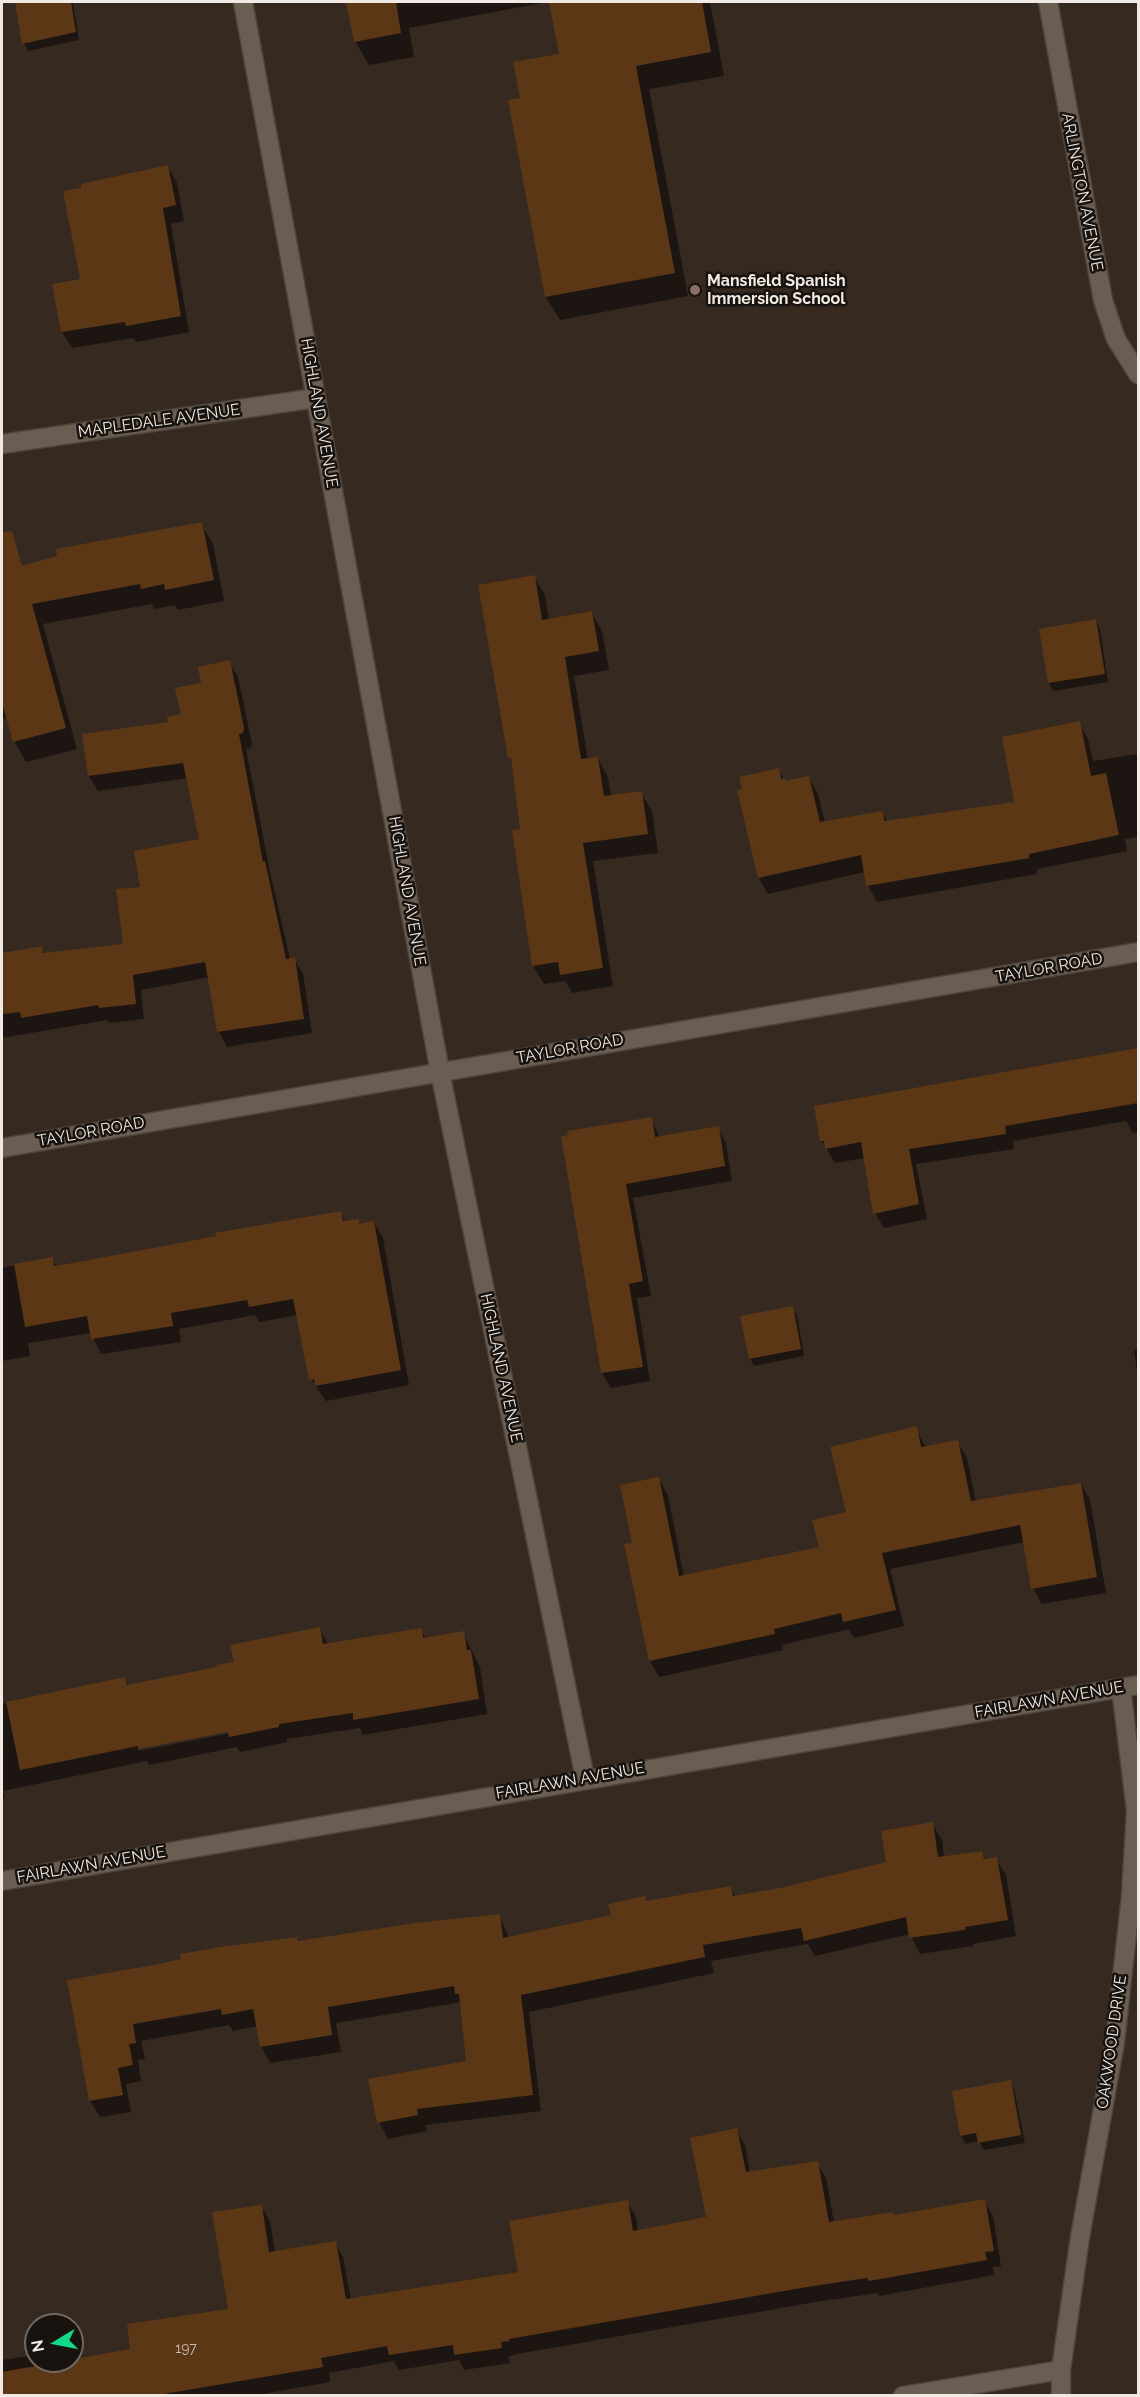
<!DOCTYPE html>
<style>
body{margin:0}
#map{position:relative;width:1140px;height:2397px;overflow:hidden;background:#352920;font-family:Raleway,sans-serif}
canvas{display:block}
.frame{position:absolute;inset:0;border:3px solid #f1e9e3;pointer-events:none}
.north{position:absolute;left:24px;top:2313px;width:60px;height:60px;box-sizing:border-box;background:#18130f;border:2px solid #6f6964;border-radius:50%;rotate:260deg;font-size:16px;font-weight:700;line-height:24px;text-align:center;color:#f1e9e3}
.north::after{content:'';display:block;margin:auto;width:21px;height:27px;background:#12d98a;clip-path:polygon(50% 0,100% 100%,50% 72%,0 100%)}
</style>
<div id="map">
<canvas width="1140" height="2397"></canvas>
<div class="frame"></div>
<div class="north">N</div>
</div>
<script>
const g = document.querySelector('canvas').getContext('2d');
g.lineJoin = 'round';
function paint(path, color) { g.fillStyle = color; g.fill(path, 'evenodd'); }
function stroke(path, color, width, dash) { g.strokeStyle = color; g.lineWidth = width; g.lineCap = dash ? 'butt' : 'round'; g.setLineDash(dash || []); g.stroke(path); }
function label(font, color, halo, rows, align = 'center') {
  g.font = font + ' Raleway,sans-serif'; g.lineWidth = 5; g.setLineDash([]); g.textBaseline = 'middle'; g.strokeStyle = halo; g.fillStyle = color; for (const [text, x, y, turn = 0] of rows) {
    g.save(); g.translate(x, y); g.rotate((+turn || 0) * Math.PI / 180); g.textAlign = isNaN(turn) ? turn : align; if (halo) g.strokeText(text, 0, 0); g.fillText(text, 0, 0); g.restore();
  }
}
paint(new Path2D(`
 M16,2H73L79,40L28,51L24,43Z
 M348,2H547L409,28L414,57L369,65L355,41Z
 M551,2H710L724,76L649,89L688,296L560,320L546,297L561,55Z
 M168,167L177,183L184,221L171,224L189,332L136,342L134,338L72,348L62,332L54,285L82,280Z
 M201,524L213,544L224,601L178,610L175,605L154,609L152,604L43,624L77,749L26,762L14,741L7,718L2,719V574L59,557Z
 M534,577L545,595L549,620L591,612L602,631L609,670L574,676L588,760L598,759L608,777L611,797L641,793L652,811L658,853L593,861L613,986L572,993L565,981L544,984L533,966L522,830L513,764L510,758Z
 M1096,621L1100,629L1108,682L1053,691L1049,683Z
 M229,662L238,677L252,744L251,748L246,749L270,872L290,959H294L303,974L312,1033L227,1047L219,1032L210,977L141,990L144,1019L109,1023L107,1020L2,1038V954L41,948L45,955L124,945L142,888L201,840L188,778L98,791L89,776L183,716L203,684Z
 M1079,723L1088,739L1093,761L1138,754V837L1125,839L1127,851L1037,869V874L877,902L868,886L865,872L768,894L759,878L778,769L786,783L809,778L818,794L825,823L882,813L888,822L1015,804Z
 M1138,1050V1132L1133,1133L1126,1121L1013,1141L1014,1149L916,1164L927,1219L884,1228L875,1213L865,1158L835,1163L822,1141L816,1107Z
 M651,1119L660,1138L718,1128L726,1143L732,1181L633,1198L651,1296L637,1298L650,1381L611,1388L602,1373L563,1137Z
 M340,1212L346,1222L358,1221L360,1225L374,1223L383,1238L409,1385L326,1401L311,1379L298,1315L259,1322L255,1315L179,1329L181,1342L101,1354L91,1333L28,1343L30,1356L2,1361V1268L52,1259L57,1267Z
 M792,1308L797,1316L804,1356L754,1366L750,1358Z
 M1138,1349V1376L1134,1350Z
 M916,1428L926,1448L957,1442L967,1458L976,1502L1081,1484L1090,1500L1106,1593L1042,1604L1033,1588L1024,1542L890,1569L904,1626L854,1638L849,1629L782,1645L783,1650L659,1677L650,1661L634,1544L659,1479L668,1495L684,1577L821,1548L848,1513L832,1448Z
 M319,1629L328,1644L421,1630L426,1639L463,1633L480,1667L487,1714L363,1735L360,1728L287,1739V1742L240,1752L237,1747L149,1765L147,1761L3,1791L5,1799H2V1700V1704L125,1679L129,1686L219,1668ZM235,1729L236,1732L138,1751V1748Z
 M932,1824L942,1840L944,1857L981,1853L986,1860L996,1859L1006,1875L1016,1936L973,1944L974,1946L920,1954L910,1934L815,1956L808,1944L711,1961L714,1973L529,2012L541,2111L425,2125L427,2131L388,2139L379,2122L468,2062L462,2002L336,2023L341,2052L270,2063L261,2046L258,2026L233,2031L229,2025L141,2041L145,2059L138,2060L141,2081L126,2084L131,2112L100,2117L90,2101L155,1967L297,1938L299,1942L499,1915L509,1938L613,1916L646,1902L731,1888L736,1897L780,1889L888,1863Z
 M1010,2082L1014,2089L1025,2143L984,2150L979,2141L966,2144L961,2136Z
 M736,2130L745,2145L750,2173L817,2163L826,2178L834,2223L894,2217L984,2201L993,2216L1001,2266L993,2267L994,2275L879,2296L877,2293L816,2302L517,2354L508,2357L510,2363L464,2370L459,2360L399,2370L394,2361L329,2373L330,2382L251,2396H2V2360L36,2355V2361H59L60,2363L132,2351L230,2310L261,2206L270,2221L275,2253L335,2242L343,2257L351,2300L520,2273L627,2202L636,2217L638,2232L708,2218Z`), '#0007');
paint(new Path2D(`
 M15,2H71L76,32L22,44Z
 M346,2H396L401,33L354,42Z
 M549,2H702L711,52L636,66L675,273L545,297L508,100L520,98L513,62L559,54Z
 M168,165L176,205L163,208L181,316L126,326L125,322L61,332L52,284L80,279L63,191L81,188V184Z
 M202,522L214,580L165,590L164,584L141,589L140,584L32,604L66,728L13,742L2,703V532L12,531L22,566L57,556L56,549Z
 M535,575L542,620L592,611L599,651L565,657L581,759L598,757L604,796L642,791L648,834L583,843L603,968L560,975L558,962L532,966L512,830L520,829L511,758H508L478,585Z
 M1096,619L1105,674L1048,683L1039,629Z
 M230,660L244,728L243,733L239,734L263,862L265,861L286,959L295,957L304,1019L217,1032L205,962L133,975L136,1004L99,1008L98,1005L21,1018L20,1012L2,1014V953L42,946L43,953L123,944L116,889L140,887L134,851L199,839L183,763L88,776L82,734L168,722L167,717L181,714L175,688L201,683L198,667Z
 M1080,721L1091,776L1106,773L1119,835L1029,854V858L866,886L861,855L758,878L737,790L742,789L739,777L779,768L781,779L785,778V781L809,776L820,822L883,811L884,821L1014,802L1002,737Z
 M1138,1048V1103L1005,1126L1006,1134L909,1149L919,1204L873,1214L861,1142L825,1149L824,1141H820L814,1106Z
 M652,1117L655,1137L719,1126L725,1166L626,1184L643,1281L629,1284L643,1367L601,1373L561,1136L568,1135L567,1131Z
 M341,1211L343,1221L359,1219V1224L374,1221L401,1370L315,1386L314,1379L309,1380L293,1299L249,1307L247,1300L171,1313L173,1326L91,1339L87,1316L25,1327L14,1264L53,1257L54,1266L79,1262L216,1236L215,1233Z
 M793,1306L801,1349L749,1359L740,1316Z
 M917,1426L921,1447L958,1440L971,1501L1081,1483L1097,1577L1031,1589L1020,1525L882,1553L896,1610L843,1622L841,1613L774,1629L775,1634L649,1661L624,1544L632,1543L620,1485L659,1477L679,1576L819,1547L812,1520L846,1512L830,1447Z
 M320,1627L323,1644L422,1628L423,1638L464,1631L467,1650H471L479,1699L353,1720V1713L279,1724V1727L229,1737L228,1732L138,1749V1746L20,1770L6,1702L125,1677L127,1685L217,1667L216,1665L234,1662L230,1645Z
 M933,1822L938,1857L982,1851L984,1859L997,1857L1008,1920L965,1927V1930L909,1938L906,1917L804,1941L801,1928L703,1945L705,1957L521,1995L533,2095L417,2109L418,2115L377,2123L368,2079L466,2061L459,1994H455L454,1986L328,2007L332,2035L260,2047L253,2009L222,2015L221,2009L133,2024L136,2043L129,2044L133,2065L118,2068L123,2095L89,2101L67,1980L154,1965L181,1959L180,1954L220,1947L297,1937L298,1941L415,1923L500,1914L503,1938L611,1915L608,1904L645,1896L646,1901L731,1886L733,1896L780,1888L886,1862L881,1831Z
 M1011,2080L1021,2135L978,2143L976,2133L960,2136L952,2091Z
 M737,2128L746,2172L818,2161L829,2222L893,2212L894,2215L985,2199L994,2251L985,2252L987,2260L869,2281L867,2278L807,2287L509,2339L510,2341L501,2342L502,2348L454,2355L453,2345L389,2355L387,2346L321,2358L323,2367L152,2396H2V2372L130,2349L127,2324L228,2309L212,2212L262,2205L269,2252L336,2241L346,2299L518,2272L509,2221L628,2200L633,2231L706,2217L690,2138Z`), '#5c3716');
const minor = new Path2D(`
 M243,2L440,1072L585,1778
 M1048,2L1103,300L1116,339L1138,374
 M2,444L316,398
 M2,1148L1138,952
 M2,1881L1138,1685
 M903,2396L1061,2370
 M1061,2396V2370L1080,2237L1115,2042L1131,1896L1136,1810L1121,1688`);
stroke(minor, '#4f453d', 21);
stroke(minor, '#6a5d52', 18);
for (const [x, y, r, color] of [
 [695,290,6,"#8d6e63"]
]) { const dot = new Path2D(); dot.arc(x, y, r, 0, 2 * Math.PI); g.fillStyle = color; g.fill(dot); stroke(dot, '#18130f', 2); }
label('14px', '#ccbcb0', null, [
 ["197",186,2349]
]);
label('16px', '#f1e9e3', '#18130f', [
 ["ARLINGTON AVENUE",1082,192,79],
 ["HIGHLAND AVENUE",319,413,80],
 ["MAPLEDALE AVENUE",159,421,-8],
 ["HIGHLAND AVENUE",407,891,80],
 ["TAYLOR ROAD",1049,968,-10],
 ["TAYLOR ROAD",570,1049,-10],
 ["TAYLOR ROAD",91,1132,-10],
 ["HIGHLAND AVENUE",501,1368,78],
 ["FAIRLAWN AVENUE",1049,1700,-10],
 ["FAIRLAWN AVENUE",570,1781,-10],
 ["FAIRLAWN AVENUE",91,1865,-10],
 ["OAKWOOD DRIVE",1112,2042,-82]
]);
label('bold 16px', '#f1e9e3', '#18130f', [
 ["Mansfield Spanish",707,281],
 ["Immersion School",707,299]
], 'left');
</script>
